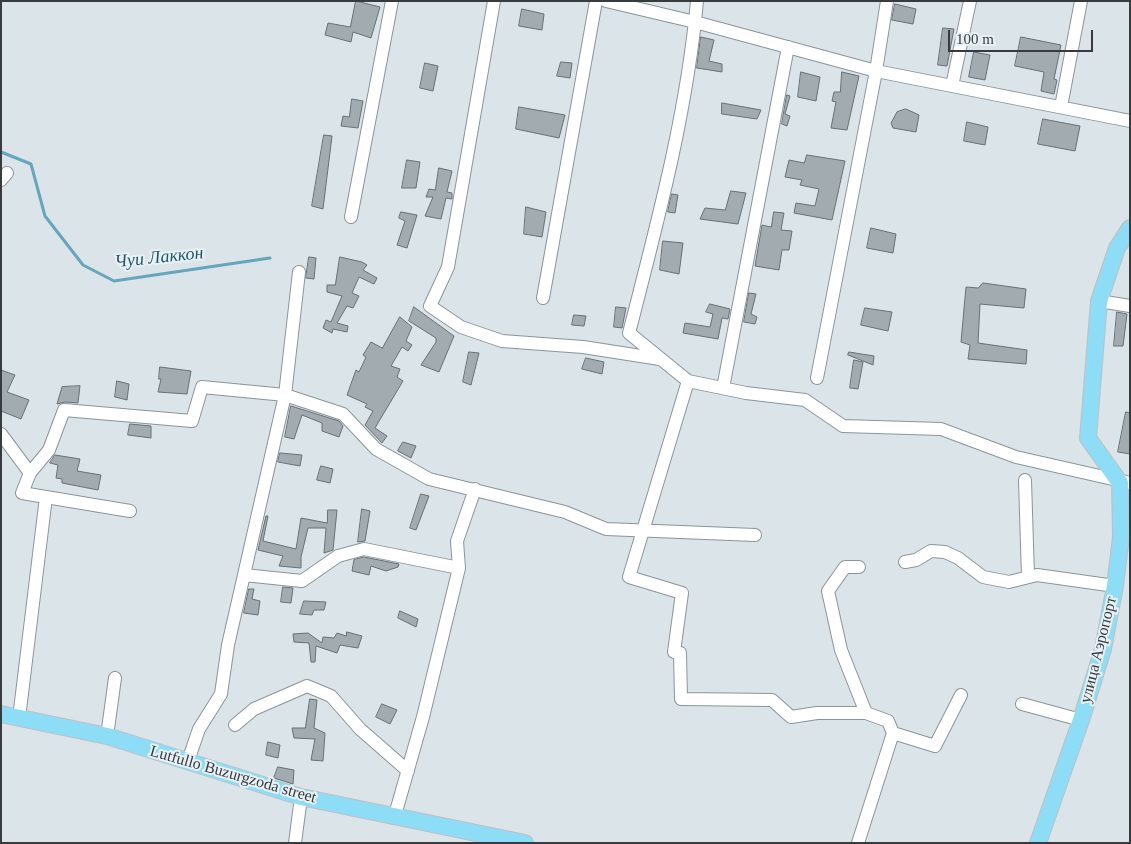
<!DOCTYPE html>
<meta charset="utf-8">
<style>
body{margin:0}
#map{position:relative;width:1131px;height:844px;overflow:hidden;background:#dbe5e9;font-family:"Times New Roman",serif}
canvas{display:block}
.frame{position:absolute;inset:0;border:2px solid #373b3d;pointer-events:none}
.scale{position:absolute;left:948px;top:30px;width:145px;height:22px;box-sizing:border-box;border:2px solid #373b3d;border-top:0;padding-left:6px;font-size:15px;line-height:18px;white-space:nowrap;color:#373b3d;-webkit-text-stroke:4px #e8f2f6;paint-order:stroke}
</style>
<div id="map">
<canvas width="1131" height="844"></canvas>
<div class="frame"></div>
<div class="scale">100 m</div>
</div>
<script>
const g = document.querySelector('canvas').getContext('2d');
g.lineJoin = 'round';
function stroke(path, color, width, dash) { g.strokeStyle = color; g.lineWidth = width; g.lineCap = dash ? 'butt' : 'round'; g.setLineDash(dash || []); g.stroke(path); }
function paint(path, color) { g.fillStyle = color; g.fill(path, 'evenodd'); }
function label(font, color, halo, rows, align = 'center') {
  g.font = font + ' "Times New Roman",serif'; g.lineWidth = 4; g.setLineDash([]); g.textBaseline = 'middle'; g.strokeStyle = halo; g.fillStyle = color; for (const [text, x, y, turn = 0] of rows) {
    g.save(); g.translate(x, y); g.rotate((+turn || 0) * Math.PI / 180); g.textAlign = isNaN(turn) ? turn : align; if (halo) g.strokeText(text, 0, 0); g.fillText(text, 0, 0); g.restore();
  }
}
stroke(new Path2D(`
 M1,152L31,164L45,216L83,265L114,281L270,258`), '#66a6bc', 3);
const building = new Path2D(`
 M356,1L380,7L371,38L353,32L351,42L325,35L328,23L350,27Z
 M895,4L916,9L913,24L892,20Z
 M522,9L544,14L542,30L519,26Z
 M943,28L954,29L947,66L938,65Z
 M701,37L714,40L709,61L722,64V72L697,68Z
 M1021,37L1061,45L1054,79L1057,80L1054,94L1041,91L1044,72L1015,66Z
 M974,52L990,55L985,80L969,77Z
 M561,62L572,63L570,78L557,76Z
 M425,63L438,66L433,91L420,88Z
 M801,72L820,77L816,101L798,97Z
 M842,72L859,76L847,130L831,128L836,102L832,101L834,92H840Z
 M787,95L790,96L785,114L790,116L787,126L782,124Z
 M352,99L363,101L358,128L341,126L343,116L349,117Z
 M722,103L761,110L757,119L722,114Z
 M519,107L565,115L559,138L516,129Z
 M906,109L919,115L916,132L893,128L891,123L897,112Z
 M1043,119L1080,126L1075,151L1038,144Z
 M967,122L988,127L985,145L964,141Z
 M324,135L332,136L323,209L312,206Z
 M807,155L845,161L832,220L794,213L796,203L815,206L819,189L800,185L802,180L785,177L789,160L804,163Z
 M407,160L420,162L416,188H402Z
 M439,168L452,171L447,192L452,193V199L446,198L441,219L425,216L433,197H426L429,189L435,190Z
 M731,191L746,193L738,224L700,219L705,208L725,210Z
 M672,194L678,195L675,213L668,212Z
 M526,207L546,212L542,237L524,234Z
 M401,212L417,215L407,248L397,245L405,221L399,218Z
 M774,212L784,213L781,230L792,231L789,250H782L779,270L755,266L762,225L771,227Z
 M871,228L896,234L893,253L867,248Z
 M663,241L683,243L679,274L660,270Z
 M309,257L316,258L314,279L306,278Z
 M340,257L362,262L367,265L363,270L377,278L374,284L359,277L352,293L359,296L353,308L347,306L337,323L348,326L347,332L333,329L332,333L323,328L326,320L331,322L342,296L327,292V285H335Z
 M983,283L1026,289L1024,308L980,304L978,343L1027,350L1026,364L968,359L970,345L961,342L966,287L978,288Z
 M749,293L756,294L751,314L757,317L755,324L744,322Z
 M710,304L730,309L728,319L722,318L718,339L683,333L685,323L710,327L713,314L706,312Z
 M414,307L454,336L439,372L421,365L436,342V338L409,321Z
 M616,307L626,308L622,328L614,327Z
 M865,308L892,312L888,331L861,325Z
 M1117,312L1127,314L1123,346H1114Z
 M574,315L586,316L584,326L572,325Z
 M400,317L412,327L406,341L412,345L408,351L402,347L391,366L400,369L397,377L403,381L375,428L387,436L382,443L365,425L373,411L365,407L367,404L347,395L356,370L359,372L366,357L363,355L371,342L382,348Z
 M469,352L479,353L471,385L463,382Z
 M849,352L874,356L873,365L848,355Z
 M586,358L604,362L602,374L582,369Z
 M854,360L863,362L858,389L850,388Z
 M160,367L191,371L187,394L158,392L161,379H159Z
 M1,370L15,375L7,392L29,400L21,419L1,411Z
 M117,381L129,384L127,400L115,397Z
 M80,386L78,403L65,402L57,404L62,387Z
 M291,406L339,421L343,426L339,437L322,431V423L302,415L294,439L285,437Z
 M1126,412L1130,413V454L1118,452Z
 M130,424L151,426V438L128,435Z
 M403,442L416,446L411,458L398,451Z
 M280,453L302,455L300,466L278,462Z
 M55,455L80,459L77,471L101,475L98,490L62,483V479L56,478L58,465L50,463Z
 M321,466L333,469L330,483L317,480Z
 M421,494L429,496L416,530L410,528Z
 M362,509L370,511L365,541L358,542Z
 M328,510H337L333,550L324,553L326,528H308L301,557V568L279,566L283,556L258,550L266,516H268L263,541L296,549L301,518L327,523Z
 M364,557L399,564L398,567L386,571L371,566L369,575L352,571L354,560Z
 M283,587L293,588L291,603L281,602Z
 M249,589H254L252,599L260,601L258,615L244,613Z
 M304,601L326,602L324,610H314L312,615L300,614Z
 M400,611L418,619L416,627L398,618Z
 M347,632L362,636L358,648L340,645L337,653L316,646L315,662H311L309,643L294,642L293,634L308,633L322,643L323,637L334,638L337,633L346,636Z
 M310,699L317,700L314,728L325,733L323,761L311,760L315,739L294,738L292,728H305Z
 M382,704L397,710L390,724L376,717Z
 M268,742L280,745L278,758L266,755Z
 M278,767L294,770L293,784L274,778Z`);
paint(building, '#a2acb0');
stroke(building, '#677074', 1);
const minor = new Path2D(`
 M494,1L448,267L430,306L461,327L502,341L583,347L660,359
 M606,1L695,22L876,71L817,378
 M697,1C687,113 657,224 629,333L688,381L746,393L805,400L843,426L941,429L1016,457L1130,483
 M887,1L876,71L1130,121
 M952,86L970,1
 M1061,107L1081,1
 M1,180L7,173
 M351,217L392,1
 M543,298L596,1
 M1099,301L1130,306
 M688,381L629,577L682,593L674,652L680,653L681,699L772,700L791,717L817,713H866
 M723,388L788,47
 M1,434L30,473
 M1025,480L1028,577
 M46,497L130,511
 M905,562L916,560L931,551L945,552L958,558L983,577L1009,582L1037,575L1115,586
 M244,575L302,581L338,556L364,549L459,568
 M1022,704L1081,720
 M19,718L46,497L22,493L30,473L49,450L64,410L192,421L202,387L285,395L343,414L376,449L429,479L565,512L606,529L755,535
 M235,725L254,709L307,686L331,696L360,729L408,771
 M893,733L935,746L961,695
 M107,736L115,678
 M188,761L199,729L221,694L228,645L285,395L299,272
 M395,815L423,717L459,568L457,541L475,489
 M295,843L301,797
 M858,843L893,733L888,721L866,713L841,650L828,591L845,567H859`);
const major = new Path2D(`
 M1,714L107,736L301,797L525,843
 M1038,843L1081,720L1103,649L1115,586L1121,537L1120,483L1088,438L1099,301L1117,248L1130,228`);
stroke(minor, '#8b9599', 14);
stroke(major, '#bfc0c1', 18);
stroke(minor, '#fff', 12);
stroke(major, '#8cddf5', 16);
label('16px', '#373b3d', '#e8f2f6', [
 ["улица Аэропорт",1099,650,-76],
 ["Lutfullo Buzurgzoda street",233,775,16]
]);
label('italic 18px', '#215667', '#e8f2f6', [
 ["Чуи Лаккон",159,258,-6]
]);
</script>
